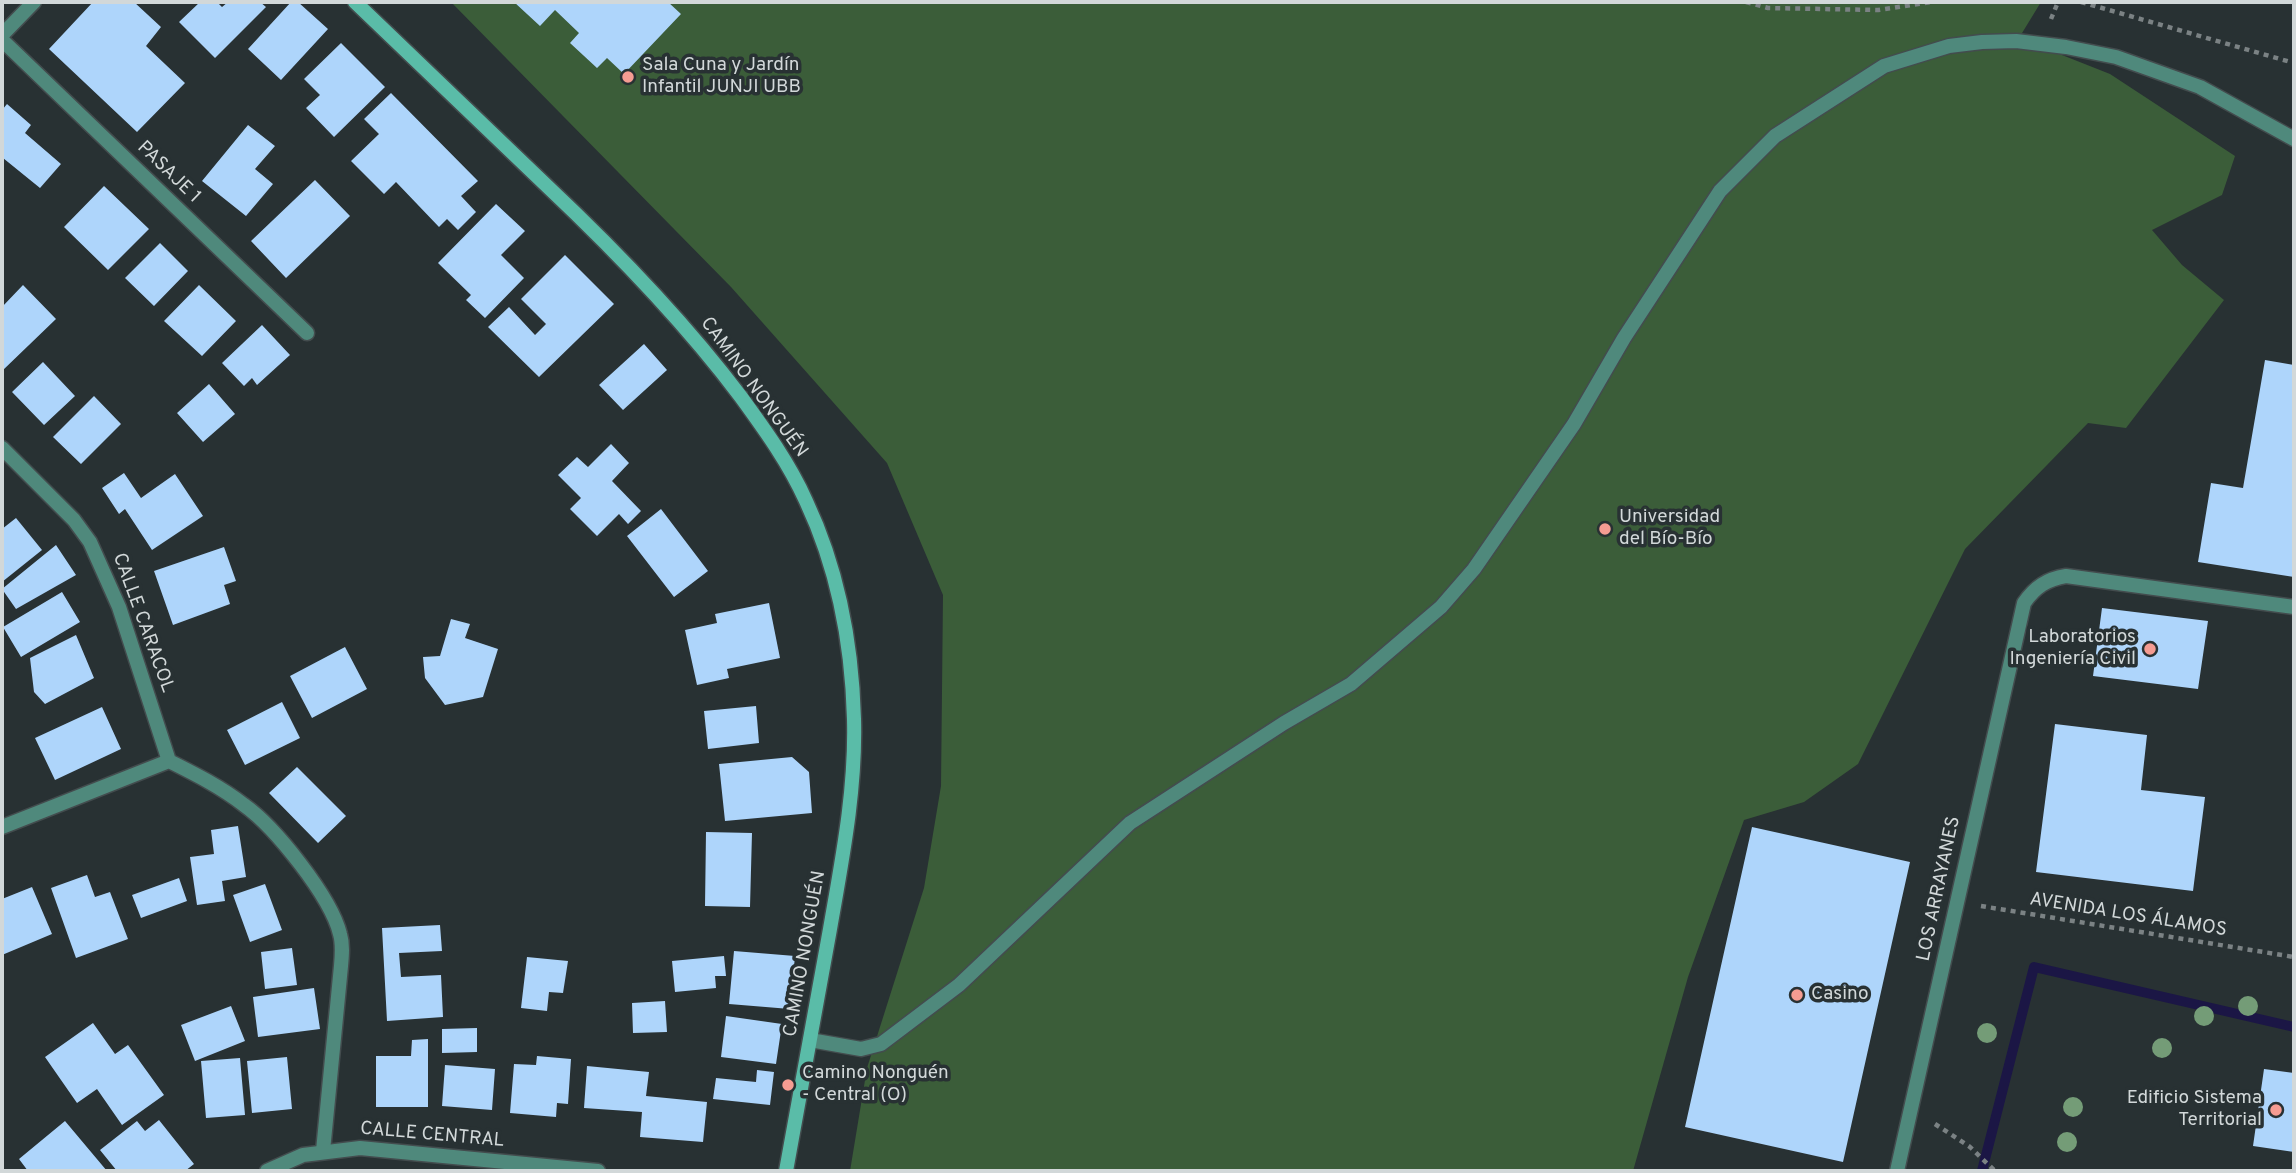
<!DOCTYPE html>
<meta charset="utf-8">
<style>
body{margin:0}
#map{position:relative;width:2296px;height:1173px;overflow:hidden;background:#283133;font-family:Overpass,sans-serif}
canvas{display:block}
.frame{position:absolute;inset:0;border:4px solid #d2d8d9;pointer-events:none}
</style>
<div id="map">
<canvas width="2296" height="1173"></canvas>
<div class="frame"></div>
</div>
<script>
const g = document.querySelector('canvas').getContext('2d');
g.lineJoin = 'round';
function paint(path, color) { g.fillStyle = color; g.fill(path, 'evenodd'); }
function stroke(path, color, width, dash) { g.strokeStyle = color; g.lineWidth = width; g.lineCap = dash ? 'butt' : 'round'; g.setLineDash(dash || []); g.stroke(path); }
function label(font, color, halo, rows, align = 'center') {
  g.font = font + ' Overpass,sans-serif'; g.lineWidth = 7; g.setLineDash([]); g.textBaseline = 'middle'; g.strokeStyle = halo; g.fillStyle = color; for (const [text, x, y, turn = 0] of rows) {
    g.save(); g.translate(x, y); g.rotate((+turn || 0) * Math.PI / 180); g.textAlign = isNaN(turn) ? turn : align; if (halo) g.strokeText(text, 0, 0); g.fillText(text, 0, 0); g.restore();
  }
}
paint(new Path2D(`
 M451,2H2041L2019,38L2110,74L2235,156L2222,195L2152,230L2182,265L2224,300L2126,428L2088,423L1965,549L1858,764L1804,802L1744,820L1688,977L1633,1171H850L867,1068L924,888L941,786L943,595L887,463L731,287Z`), '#3b5d39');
stroke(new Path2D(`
 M1982,1171L2034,967L2294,1027`), '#1b1645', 10);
paint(new Path2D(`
 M93,2H134L161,27L146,46L185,83L137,132L49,49Z
 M200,2H217L222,7L228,2H260L266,7L215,58L179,22Z
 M291,2H298L328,29L281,80L248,49Z
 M514,2H668L681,14L624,74L607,58L597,68L570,43L579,33L555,10L540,26Z
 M341,43L385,87L334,137L306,108L320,95L304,79Z
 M391,93L478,181L461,196L476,212L458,230L447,219L439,227L396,182L384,194L351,161L379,134L364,119Z
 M7,104L31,125L25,133L61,164L40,188L3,158L2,160V110Z
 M248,125L275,146L255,169L273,184L246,216L202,181Z
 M315,180L350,216L286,278L251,241Z
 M104,186L149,229L108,270L64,227Z
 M496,204L525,231L501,255L524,278L485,318L466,300L471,295L438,263Z
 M160,243L188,271L154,306L125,278Z
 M565,255L614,304L539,377L488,327L509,307L535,335L546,324L521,299Z
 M23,285L56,319L2,371V307Z
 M199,285L236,321L202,356L164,321Z
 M262,325L290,355L257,385L252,378L244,386L222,363Z
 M644,344L667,370L623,410L599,385Z
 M2265,360L2294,365V577L2198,562L2211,483L2243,488Z
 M43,362L75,396L44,425L12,392Z
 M209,384L235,414L203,442L177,413Z
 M94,396L121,424L81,464L53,437Z
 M611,444L629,463L612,481L641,511L628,524L619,514L597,536L570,509L581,498L558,475L577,457L588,467Z
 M124,473L141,498L175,474L203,516L152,550L125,509L119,514L102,488Z
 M661,509L708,571L674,597L627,536Z
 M16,518L42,550L2,582V529Z
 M56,545L76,575L16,609L2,589Z
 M224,547L236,581L224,585L230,604L173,625L154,571Z
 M62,592L80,622L21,657L3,627Z
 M769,603L780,658L727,669L729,678L697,685L685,630L717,623L715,614Z
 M2102,608L2208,621L2198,689L2093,676Z
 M451,619L470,624L465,638L498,649L483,697L445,705L425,678L423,657L440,656Z
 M76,635L94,678L45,704L34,692L30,658Z
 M345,647L367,689L312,718L290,676Z
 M282,702L300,738L245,765L227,730Z
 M756,706L759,743L708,749L704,711Z
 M102,707L121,749L55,780L35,738Z
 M2055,724L2147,735L2141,790L2205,797L2193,891L2036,872Z
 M792,757L809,772L812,813L725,821L719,764Z
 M297,767L346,816L318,843L269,793Z
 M238,826L246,877L222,881L225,901L197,905L190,857L214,854L211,830Z
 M1752,827L1910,862L1843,1162L1685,1127Z
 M706,832L752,833L750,907L705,906Z
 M87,875L95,897L110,892L128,939L76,958L51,888Z
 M179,878L187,901L141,918L132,895Z
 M265,884L282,930L250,942L233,895Z
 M32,887L52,934L2,955V899Z
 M440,925L442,951L399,953L401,977L441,975L443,1017L387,1021L382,928Z
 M292,948L297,985L265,989L261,952Z
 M734,951L795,956L790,1009L729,1004Z
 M724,956L726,976H715L716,988L675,992L672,961Z
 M527,957L568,961L563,993L549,992L547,1011L521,1008Z
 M314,988L320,1029L258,1037L253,997Z
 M665,1001L667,1032L633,1033L632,1003Z
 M231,1006L245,1041L195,1061L181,1025Z
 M726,1016L782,1024L776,1064L721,1057Z
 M93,1023L115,1054L128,1045L164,1095L122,1125L97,1089L77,1103L45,1057Z
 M477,1028V1052L442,1053V1029Z
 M428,1039V1107H376V1056H411L412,1040Z
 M537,1056L571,1059L568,1104L557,1103L556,1117L510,1113L514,1064L536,1065Z
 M287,1057L292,1109L252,1113L247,1061Z
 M240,1058L245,1115L206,1118L201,1061Z
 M445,1065L495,1069L492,1110L442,1106Z
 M587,1066L649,1072L646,1096L707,1102L703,1142L640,1137L642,1112L584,1108Z
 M2264,1069L2294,1073V1152L2253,1146Z
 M757,1070L774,1072L770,1105L713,1099L716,1078L756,1082Z
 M159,1120L194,1164L185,1171H117L100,1150L137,1121L145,1131Z
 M65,1121L107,1171H28L19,1159Z`), '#aed5fb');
const lane = new Path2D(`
 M810,1040L861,1049L881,1044L959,985L1130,823L1284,723L1351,684L1441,607L1474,569L1574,424L1624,338L1720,191L1775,136L1884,66L1949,46L1982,42L2016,41L2066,47L2116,57L2200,87L2294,139
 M1897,1171L2024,603C2035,587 2047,579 2066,576L2294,607`);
const street = new Path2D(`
 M2,35L34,2
 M2,40L307,333
 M2,448L74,520L90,542L119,607L169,761
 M2,827L169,761C195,774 221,787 244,805C275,827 331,897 340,934C343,944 342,955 341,966L323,1151
 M267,1171L303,1155L360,1148L598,1171`);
const secondary = new Path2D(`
 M355,2C419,63 483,125 547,186C617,252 683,320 741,397C765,430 789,463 806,501C838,569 852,645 854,719C856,790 842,860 830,929C815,1010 801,1091 786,1171`);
stroke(lane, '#434c4e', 17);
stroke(street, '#434c4e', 17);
stroke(secondary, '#434c4e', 17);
stroke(new Path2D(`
 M1746,2L1768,8L1878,10L1931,2
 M2081,2L2294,63
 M2051,19L2058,2
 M1981,906L2294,957
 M1935,1124L1970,1147L1995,1171`), '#7b8284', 4.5, [5, 5]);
stroke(lane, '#4f897c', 14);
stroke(street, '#4f897c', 14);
stroke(secondary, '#5abca8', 14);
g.fillStyle = '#749c77';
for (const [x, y] of [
 [2248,1006],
 [2204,1016],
 [1987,1033],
 [2162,1048],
 [2073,1107],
 [2067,1142]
]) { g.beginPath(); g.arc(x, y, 10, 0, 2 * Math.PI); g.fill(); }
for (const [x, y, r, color] of [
 [628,77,7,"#f59c92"],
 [1605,529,7,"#f59c92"],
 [2150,649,7,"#f59c92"],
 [1797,995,7,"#f59c92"],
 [788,1085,7,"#f59c92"],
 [2276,1110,7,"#f59c92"]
]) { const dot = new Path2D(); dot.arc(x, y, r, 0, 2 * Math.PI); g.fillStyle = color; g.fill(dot); stroke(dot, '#283133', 2.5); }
label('19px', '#d2d8d9', '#283133', [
 ["Sala Cuna y Jardín",642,66],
 ["Infantil JUNJI UBB",642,88],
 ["Universidad",1619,518],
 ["del Bío-Bío",1619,540],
 ["Laboratorios",2136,638,"right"],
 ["Ingeniería Civil",2136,660,"right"],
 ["Casino",1811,995],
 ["Camino Nonguén",802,1074],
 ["- Central (O)",802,1096],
 ["Edificio Sistema",2262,1099,"right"],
 ["Territorial",2262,1121,"right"]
], 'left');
label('19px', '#d2d8d9', '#283133', [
 ["PASAJE 1",168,173,44],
 ["CAMINO NONGUÉN",753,388,54],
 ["CALLE CARACOL",142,623,70],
 ["LOS ARRAYANES",1940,889,-78],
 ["AVENIDA LOS ÁLAMOS",2128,916,9],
 ["CAMINO NONGUÉN",806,954,-80],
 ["CALLE CENTRAL",432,1136,5]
]);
</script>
